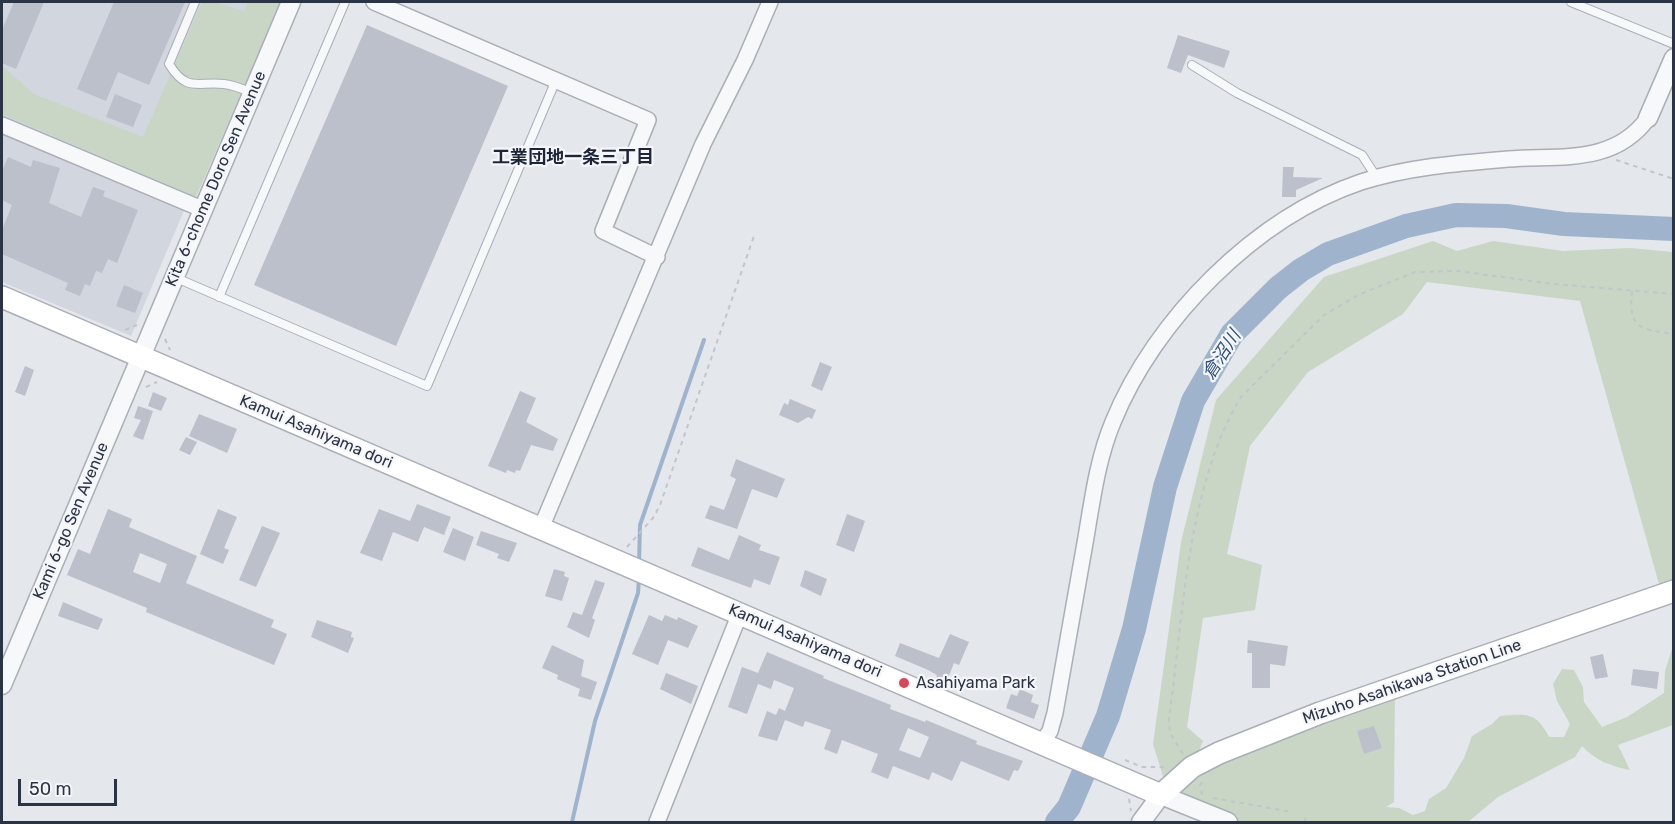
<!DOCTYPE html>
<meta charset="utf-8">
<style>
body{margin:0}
#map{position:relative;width:1675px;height:824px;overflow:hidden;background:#e4e7ec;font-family:Rubik,sans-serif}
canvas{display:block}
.frame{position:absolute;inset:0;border:3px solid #2b3445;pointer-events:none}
.scale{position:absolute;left:18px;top:779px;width:99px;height:27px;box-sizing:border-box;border:3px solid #2b3445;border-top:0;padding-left:8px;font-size:18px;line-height:21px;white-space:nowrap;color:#2b3445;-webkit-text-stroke:4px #f4f6f9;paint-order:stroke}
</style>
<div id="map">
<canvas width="1675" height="824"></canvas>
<div class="frame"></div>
<div class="scale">50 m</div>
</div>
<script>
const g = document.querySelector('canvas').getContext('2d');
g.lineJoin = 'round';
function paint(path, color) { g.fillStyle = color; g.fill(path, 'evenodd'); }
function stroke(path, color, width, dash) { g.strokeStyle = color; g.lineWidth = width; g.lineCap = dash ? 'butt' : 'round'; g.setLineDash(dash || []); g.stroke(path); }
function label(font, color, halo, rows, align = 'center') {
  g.font = font + ' Rubik,"Noto Sans JP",sans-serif'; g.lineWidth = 4.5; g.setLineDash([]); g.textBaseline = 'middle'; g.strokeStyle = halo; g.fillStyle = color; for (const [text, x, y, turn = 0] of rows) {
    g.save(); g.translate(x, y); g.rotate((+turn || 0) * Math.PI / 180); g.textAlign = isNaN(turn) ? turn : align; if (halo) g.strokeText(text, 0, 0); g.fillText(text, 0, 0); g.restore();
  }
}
paint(new Path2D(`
 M2,2H272L131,336L2,282Z`), '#d2d6de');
paint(new Path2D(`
 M202,2H215L244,11L248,2H281L196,197L2,114V66L34,94L143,137Z
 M1433,241L1457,251L1493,241L1563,251L1630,248L1673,252V591L1662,595L1580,301L1427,282L1403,314L1308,372L1250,446L1227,554L1262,565L1255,610L1203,618L1187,727L1203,741L1193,766L1395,687L1394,802L1386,807L1399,808L1413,815L1425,811L1429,799L1446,788L1464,758L1472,736L1492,724L1500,716C1526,714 1536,711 1549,737H1564L1570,724L1557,701L1553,684L1562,669L1574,670L1583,687L1584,702L1602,727L1627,717L1664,693L1665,671L1673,646V725L1618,745L1630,770C1611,766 1596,761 1582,746L1575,757L1498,797L1468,822H1227L1167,789L1153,744L1181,542L1216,400L1324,277Z`), '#c9d6c5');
stroke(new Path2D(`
 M639,564L640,525L704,340
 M572,822L595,721L638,593L639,578`), '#9fb4cc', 4);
stroke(new Path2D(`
 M1057,822L1069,807L1108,716L1134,629L1165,487L1193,401L1232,334L1278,288L1301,270L1328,254L1406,226L1456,215L1506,216L1564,224L1674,229`), '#9fb4cc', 24);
paint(new Path2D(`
 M14,2H44L16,69L2,63V30Z
 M114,2H185L149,85L118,72L106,101L77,89Z
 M367,25L508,86L396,346L254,285Z
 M1178,35L1230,51L1224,68L1188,55L1181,73L1167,68Z
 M115,94L142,105L133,127L106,117Z
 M8,157L31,167L33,160L60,168L49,203L81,217L93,187L105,191L103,196L138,210L117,263L108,259L102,273L96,271L90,286L85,284L80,296L65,290L68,283L2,254V230L12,205L2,200V171Z
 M1283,167H1294L1293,177L1323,178L1296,190V197H1282Z
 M124,285L143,293L135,313L116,306Z
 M820,362L832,367L822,391L811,386Z
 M25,366L34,370L25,396L15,392Z
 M520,391L536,398L526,422L558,439L553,451L531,445L520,471L516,470L515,473L507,470L506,473L488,466Z
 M153,392L167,398L161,411L148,406Z
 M790,399L816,410L812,419L808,417L798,423L779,415L784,403L788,405Z
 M138,406L153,411L143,440L133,436L141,420L134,418Z
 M199,414L237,429L227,453L189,436Z
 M186,437L197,442L190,455L179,450Z
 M736,459L785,479L777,498L752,489L737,529L705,518L710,505L724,510L736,479L730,476Z
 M417,504L451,517L444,535L424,527L418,542L393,532L382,561L360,553L379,509L410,521Z
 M108,509L132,519L129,527L197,556L186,583L274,620L271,627L287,634L274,665L146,612L147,608L67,575L78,549L90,554ZM140,553L167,564L160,583L133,572Z
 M218,509L237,517L224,548L229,550L223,564L200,554Z
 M847,514L865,521L854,552L836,545Z
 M262,526L280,533L256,587L239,580Z
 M453,528L474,537L465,561L443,552Z
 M481,531L517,543L509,562L497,558L499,554L476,545Z
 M739,535L761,545L759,550L780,557L770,585L754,579L751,588L691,566L698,547L729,560Z
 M554,569L565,572L564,576L569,578L562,601L545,596Z
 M805,570L827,579L821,596L800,586Z
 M595,580L605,583L592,618L595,620L589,638L567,627L573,612L582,615Z
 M63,602L103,619L98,630L58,616Z
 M649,615L662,621L665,615L677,620L678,617L698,626L688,648L668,640L658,665L632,654Z
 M317,620L352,632L351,637L354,638L348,653L311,637Z
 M950,634L969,642L959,665L954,663L946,683L936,679L937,675L928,670L895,656L900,643L939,658Z
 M1248,640L1288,646L1285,666L1270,664V688H1252V653H1247Z
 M552,645L584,660L581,676L597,682L591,700L578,696L580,689L557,679L558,675L542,668Z
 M767,652L824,676L823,678L891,705L890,709L925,722L926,720L977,741L976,744L1023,761L1018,771L1014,770L1009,781L961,761L952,781L932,772L929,780L893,766L888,779L871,772L878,754L842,740L837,754L824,749L831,730L805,721L803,727L785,720L777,741L758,736L767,711L776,715L779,708L785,711L794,688L774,680L771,689L758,684L747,714L728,707L742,667L758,673ZM908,728L929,737L920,758L899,750Z
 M1603,654L1608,677L1595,679L1590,657Z
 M1633,669L1659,672L1657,689L1631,685Z
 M666,673L698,686L691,704L660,689Z
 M1020,689L1033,695L1031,702L1039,705L1034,719L1006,708L1011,694L1017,696Z
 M1374,726L1382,748L1364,754L1357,731Z`), '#bbc0ca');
const service = new Path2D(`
 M195,2L169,64C187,93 197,81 224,84C234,85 243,89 252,93
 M1571,2L1674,44
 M1192,65L1237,93L1362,155L1377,178
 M174,277L427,386L556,80
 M219,297L345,2`);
const minor = new Path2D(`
 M374,2L648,120L603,231L657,257
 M2,125L202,209
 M541,528L703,144L745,60L770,2
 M1042,743L1050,731L1055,713C1065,656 1075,600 1085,543C1092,503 1097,460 1113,422C1155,319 1255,218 1361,182C1408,167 1459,163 1508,159C1560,155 1614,165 1648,118
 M657,822L740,613`);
const tertiary = new Path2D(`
 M1648,118L1674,58
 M2,685L291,2
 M1141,822L1161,795L1228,822`);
const secondary = new Path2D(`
 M2,297L1161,795L1192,767L1219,753L1320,713L1674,591`);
stroke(service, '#a9aeb7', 10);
stroke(minor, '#a9aeb7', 18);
stroke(tertiary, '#a9aeb7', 21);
stroke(secondary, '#a9aeb7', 24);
stroke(new Path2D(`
 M1616,160L1674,179
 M1632,291C1628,329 1640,329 1674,334
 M125,330L137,325
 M165,339L170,350
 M146,387L157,382
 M627,547L653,518L660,505L754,236
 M1183,754L1170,733L1169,719C1183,618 1187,485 1241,397L1324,315L1360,294L1415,272L1458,271L1553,284L1674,294
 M1125,760L1142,767H1166
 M1202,795L1200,785L1203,781
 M1213,798L1292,812
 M1129,799L1131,811
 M1304,822L1306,818
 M1313,822H1314`), '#c2c5cb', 2, [4.5, 4.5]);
stroke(service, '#f7f8fa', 8);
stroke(minor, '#f7f8fa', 15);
stroke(tertiary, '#f7f8fa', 18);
stroke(secondary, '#fff', 21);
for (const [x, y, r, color] of [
 [904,683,6,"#d1495b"]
]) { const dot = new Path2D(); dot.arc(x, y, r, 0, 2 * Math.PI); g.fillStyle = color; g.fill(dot); stroke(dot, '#f4f6f9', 2); }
label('16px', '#2b3445', '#f4f6f9', [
 ["Kita 6-chome Doro Sen Avenue",216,179,-67],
 ["Kamui Asahiyama dori",316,432,23],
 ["Kami 6-go Sen Avenue",71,521,-67],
 ["Kamui Asahiyama dori",805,641,23],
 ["Mizuho Asahikawa Station Line",1412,682,-19]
]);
label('16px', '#2b3445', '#f4f6f9', [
 ["Asahiyama Park",916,683]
], 'left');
label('bold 18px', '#1d2536', '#f4f6f9', [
 ["工業団地一条三丁目",573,158]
]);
label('italic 18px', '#34527a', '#f4f6f9', [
 ["倉沼川",1222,355,-57]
]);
</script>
